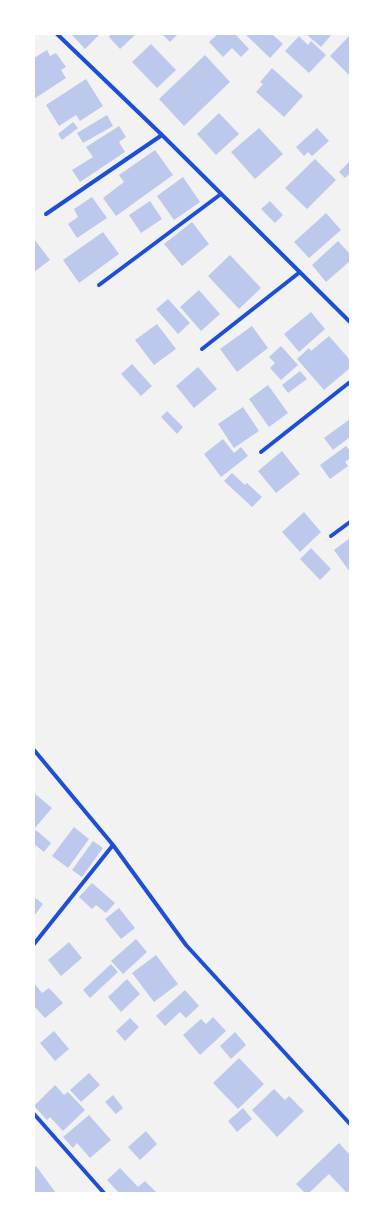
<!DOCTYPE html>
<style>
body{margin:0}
#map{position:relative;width:384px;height:1227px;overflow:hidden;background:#f2f2f2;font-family:"Alegreya Sans",sans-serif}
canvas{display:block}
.frame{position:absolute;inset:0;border:35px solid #fff;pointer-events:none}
</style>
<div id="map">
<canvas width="384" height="1227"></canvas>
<div class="frame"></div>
</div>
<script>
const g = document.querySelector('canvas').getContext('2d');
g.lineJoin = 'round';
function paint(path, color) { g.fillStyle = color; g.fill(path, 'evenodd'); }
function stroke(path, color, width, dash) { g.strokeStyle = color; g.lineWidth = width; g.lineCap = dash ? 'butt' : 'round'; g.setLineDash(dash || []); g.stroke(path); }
paint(new Path2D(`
 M71,34H100L85,49Z
 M111,34H136L120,49L109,37Z
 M162,34H178L170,42Z
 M218,34H235L249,49L241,57L232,48L223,57L209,42Z
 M245,34H272L283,44L270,58Z
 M306,34H332L321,47Z
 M350,35V76L330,56Z
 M299,36L308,45L311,41L326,55L309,73L285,51Z
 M151,44L176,70L157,88L132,62Z
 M47,50L50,56L56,53L66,67L61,70L66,78L34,99V58Z
 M205,55L230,82L184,126L159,99Z
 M272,68L303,96L284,117L256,92L263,84L260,82Z
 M86,79L103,106L80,121L76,115L59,126L46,105Z
 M219,113L239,134L216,155L197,134Z
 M107,115L113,126L83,143L77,133Z
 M73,122L78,128L62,140L58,134Z
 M119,126L126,137L119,142L125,152L80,182L72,170L93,157L86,147Z
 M259,128L283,154L255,179L231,152Z
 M317,128L329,141L312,156L308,152L304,156L296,147Z
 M155,150L173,175L116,216L103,198L124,182L119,175Z
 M315,159L336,180L307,209L285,188Z
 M350,161V173L345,178L339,172Z
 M183,177L200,202L174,220L157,196Z
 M92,197L107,218L77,238L68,224L78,217L74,209Z
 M150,201L162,219L141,233L129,215Z
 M270,201L283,215L275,223L261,209Z
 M326,213L341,230L309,258L294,242Z
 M192,222L209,244L182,266L164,244Z
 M103,232L119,254L79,283L63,260Z
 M34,239L50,260L34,272Z
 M338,241L350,254V261L326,282L312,265Z
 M230,255L261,288L239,309L208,276Z
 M199,290L220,314L201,331L180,307Z
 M168,299L190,323L178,334L156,309Z
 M311,312L325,329L299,352L284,334Z
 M157,324L176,349L154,365L135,340Z
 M252,326L268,348L237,372L220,349Z
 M329,336L350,360V368L324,390L297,359L309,348L311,351Z
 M281,346L298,365L281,380L270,368L275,363L269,357Z
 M132,364L152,386L141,396L121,374Z
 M198,367L217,389L194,408L176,386Z
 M300,371L307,379L288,393L282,385Z
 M268,385L288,413L269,427L249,399Z
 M243,407L259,431L234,448L218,424Z
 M167,411L183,427L177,434L161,417Z
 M350,419V437L333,450L324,438Z
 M223,439L234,453L241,447L248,456L221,477L204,454Z
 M346,446L350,451V458L345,462L348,466L330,479L320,465Z
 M282,451L300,474L276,493L258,471Z
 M232,473L245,485L247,483L262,497L252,507L224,481Z
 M304,512L321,532L300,552L282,532Z
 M350,538V572L334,550Z
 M311,548L331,569L320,580L300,559Z
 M34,793L52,808L35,828L34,827Z
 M74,827L89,839L68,868L52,856Z
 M36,830L51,843L44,852L34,844V832Z
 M93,841L103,848L82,877L72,870Z
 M92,883L115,903L106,913L96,905L92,909L79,897Z
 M34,897L43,904L34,916Z
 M119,908L135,928L121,939L105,919Z
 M136,939L147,952L123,974L111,961Z
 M69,942L82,958L61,976L48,960Z
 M156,955L178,984L154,1002L132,973Z
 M111,964L118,972L90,998L83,990Z
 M127,979L140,994L121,1012L108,997Z
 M34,983L42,993L49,988L63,1003L45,1018L34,1006Z
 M185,990L199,1006L186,1018L180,1012L165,1026L156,1016Z
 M213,1017L226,1031L200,1055L183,1035L201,1019L206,1024Z
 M130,1018L139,1027L125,1041L116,1031Z
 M54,1031L69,1049L55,1061L40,1043Z
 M235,1032L246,1045L231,1059L220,1046Z
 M239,1058L264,1084L238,1109L213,1083Z
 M89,1073L100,1085L81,1102L70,1090Z
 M55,1085L64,1095L68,1092L85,1110L63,1131L50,1117L47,1120L34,1106Z
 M274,1089L285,1100L289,1096L304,1111L277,1137L252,1110Z
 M113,1095L123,1108L116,1114L105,1102Z
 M243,1108L252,1119L237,1132L228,1121Z
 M89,1115L111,1140L90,1158L77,1143L73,1148L63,1137Z
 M146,1131L157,1144L140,1160L128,1147Z
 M339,1143L350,1155V1190L347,1193L329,1174L309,1193H305L296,1184Z
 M36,1166L56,1193H34V1168Z
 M120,1168L138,1187L145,1181L157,1193H119L107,1180Z`), '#bdc9ec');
stroke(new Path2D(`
 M57,34L162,135L350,322
 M46,214L162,135
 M99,285L221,194
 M202,349L300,272
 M261,452L350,382
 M331,536L350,522
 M34,750L113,845L186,945L350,1124
 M34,944L113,845
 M34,1114L104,1193`), '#1d4ed8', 4);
</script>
